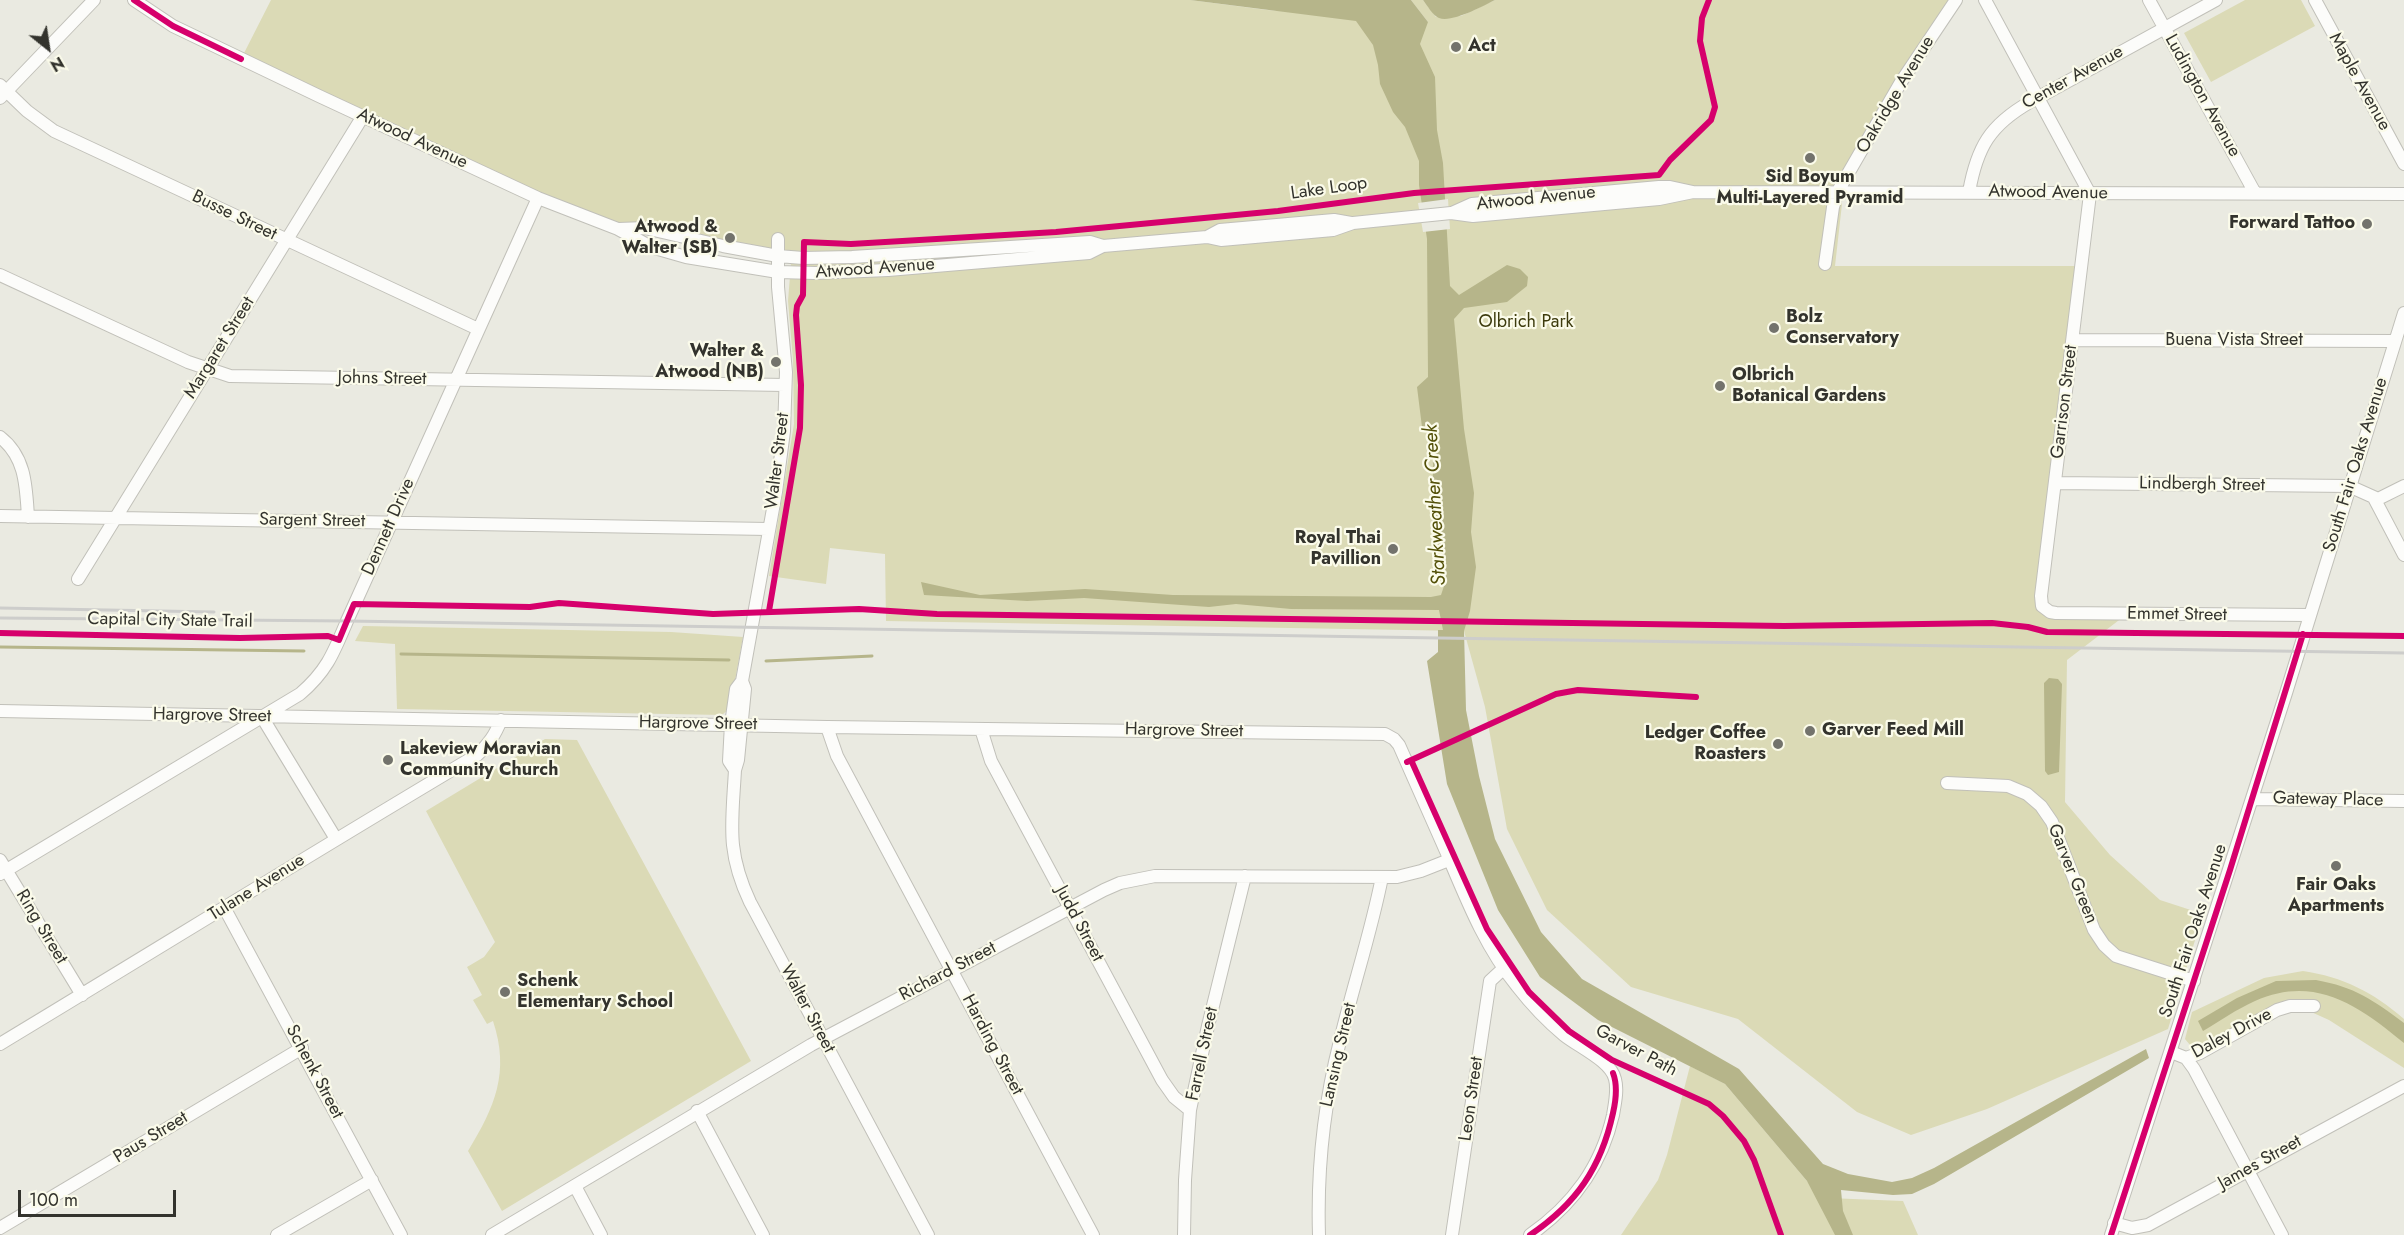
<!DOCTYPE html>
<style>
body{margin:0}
#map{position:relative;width:2404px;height:1235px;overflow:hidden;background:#eaeae1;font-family:Jost,sans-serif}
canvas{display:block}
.north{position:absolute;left:18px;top:18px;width:60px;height:60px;-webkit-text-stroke:4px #fbfbea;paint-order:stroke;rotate:150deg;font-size:16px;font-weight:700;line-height:24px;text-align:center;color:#33332d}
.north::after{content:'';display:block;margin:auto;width:21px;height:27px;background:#33332d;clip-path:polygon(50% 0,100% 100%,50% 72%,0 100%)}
.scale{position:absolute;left:18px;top:1190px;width:158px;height:27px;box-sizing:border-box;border:3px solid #33332d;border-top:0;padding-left:8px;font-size:18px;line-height:21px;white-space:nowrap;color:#33332d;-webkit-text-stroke:4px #fbfbea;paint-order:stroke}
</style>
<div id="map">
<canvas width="2404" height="1235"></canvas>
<div class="north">N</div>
<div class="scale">100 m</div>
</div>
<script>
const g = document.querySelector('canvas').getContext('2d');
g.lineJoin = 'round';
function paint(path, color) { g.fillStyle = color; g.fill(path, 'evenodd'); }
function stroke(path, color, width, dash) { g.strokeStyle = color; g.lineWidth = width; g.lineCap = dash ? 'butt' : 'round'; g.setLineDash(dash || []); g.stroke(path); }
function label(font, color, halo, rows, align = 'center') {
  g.font = font + ' Jost,sans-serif'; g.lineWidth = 4.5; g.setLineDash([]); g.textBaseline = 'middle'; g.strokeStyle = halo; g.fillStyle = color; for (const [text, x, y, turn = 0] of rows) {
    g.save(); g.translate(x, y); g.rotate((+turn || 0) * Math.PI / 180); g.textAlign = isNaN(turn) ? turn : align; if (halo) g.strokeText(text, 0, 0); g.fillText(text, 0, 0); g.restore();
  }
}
paint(new Path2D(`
 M271,0H1190L1267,10L1428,22L1411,0H1423L1436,17L1461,16L1495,0H1956L1838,191L1842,204L1835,266H2082L2042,606L2127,614L2067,660L2065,802L2110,855L2160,900L2203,914L2168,1029L1987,1109L1911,1135L1857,1112L1738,1019L1631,987L1547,910L1507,829L1485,707L1464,631L886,621L885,554L830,548L826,584L769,576L794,424L793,360L788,301L792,251L618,229L241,59Z
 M2245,0H2301L2315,26L2211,82L2184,33Z
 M363,626L671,632L743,637L730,708L722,715L397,709L395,644L355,641Z
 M545,739L577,740L751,1061L502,1211L468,1151C495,1107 510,1072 493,1021L487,1024L473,1000L482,995L467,967L484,957L495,942L426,811Z
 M2303,971C2343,977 2373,992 2404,1019V1068L2329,1020L2309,1011L2308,999L2284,1003L2199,1046L2190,1045L2185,1039L2192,1012L2264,978Z
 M1690,1066L1725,1084L1807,1181L1828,1198L1903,1201L1918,1235H1621L1658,1180L1667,1155Z`), '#dbdab6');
paint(new Path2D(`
 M1190,0H1411L1428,22L1420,44L1435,77L1437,130L1443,163L1450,286L1459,295L1507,265L1520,269L1528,277L1527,286L1507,302L1464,308L1454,319L1464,429L1474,493L1471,532L1476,567L1470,611L1464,631L1466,710L1479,776L1495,839L1541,932L1582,979L1739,1069L1823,1164L1848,1174L1892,1182L1912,1178L1934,1168L2146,1049L2149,1058L1934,1184L1912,1194L1893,1195L1841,1190L1843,1211L1853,1235H1835L1807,1181L1725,1084L1598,1020L1540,977L1498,910L1447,784L1427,661L1438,652V630H1443L1439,610L1291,609L1236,604L1209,607L1084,598L1027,601L924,595L921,582L980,595L1085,589L1173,595L1431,597L1441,595L1445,583L1443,560L1432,524L1433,465L1431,429L1422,427L1417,387L1428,377L1427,239L1419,185V161L1405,127L1393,112L1380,84L1378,65L1373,45L1356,21Z
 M1423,0H1495C1483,6 1452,23 1439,18C1433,16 1427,5 1423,0Z
 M2049,678L2058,679L2062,684L2059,772L2048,775L2045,771L2044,683Z
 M2316,980C2355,987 2373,1000 2404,1023V1043C2359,1006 2315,974 2255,1001C2237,1009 2220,1021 2203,1031L2198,1021L2237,998L2276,981Z`), '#b6b58a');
paint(new Path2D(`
 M1448,199L1450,229L1423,232L1418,203Z`), '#eaeae1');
stroke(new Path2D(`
 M0,647L304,651
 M401,654L729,660
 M766,661L872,656`), '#b6b58a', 3);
const minor = new Path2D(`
 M134,0L173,26L319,96L538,198L618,229L651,247L686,257L778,272L815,273L888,270L1089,253L1103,246L1207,237L1221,240L1333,230L1353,223L1451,213L1473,216L1659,199L1693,192
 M1985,0L2090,194
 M2149,0L2255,193
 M2315,0L2404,164
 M0,85L27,111L54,131L478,329
 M0,98L94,0
 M1969,192C1977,147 1990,125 2030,102L2216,0
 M2090,194L2041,596L2042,606L2050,612L2056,613L2309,615
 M1452,213L1472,204L1659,187H1670L1693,192L2404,194
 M619,229L645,228L723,246L778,256L803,258L852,257L1090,242L1103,246
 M1207,237L1220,230L1334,220L1351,223
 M778,239V287L786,372L784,431L776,492L742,681L745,689L738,760L735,770C732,824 726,851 750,902L928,1235
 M1825,264L1833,207L1838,191L1901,82L1956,0
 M0,275L188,362L230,376L785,385
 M2073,340L2395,341
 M0,437C26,457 26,487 28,517
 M2055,483L2349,486L2378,499L2404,486
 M2374,498L2404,555
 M0,516L768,529
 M78,579L363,116
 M0,711L827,727L1385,734L1394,739L1399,745C1416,783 1432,820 1449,858C1468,903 1486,948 1517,986C1531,1004 1547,1021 1564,1035C1579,1047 1611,1061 1615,1079C1618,1090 1615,1103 1613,1115C1601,1167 1573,1205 1530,1235
 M262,717L336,839
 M827,727L837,756L1093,1235
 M981,729L991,761L1162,1080L1174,1097L1190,1110
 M735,770L729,761L731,724L736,689L742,681
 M1947,783L2008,786L2027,794L2041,806L2052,822L2094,930L2104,945L2116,956L2194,981
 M2252,799L2404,801
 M0,860L82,995
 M0,874L300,694C327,671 334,652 347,621L538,198
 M225,909L401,1235
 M0,1044C159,948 317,850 477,755C489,744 495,735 501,720
 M2171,1052L2186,1058L2194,1069L2282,1235
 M2186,1058L2200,1053L2277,1010L2290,1006H2314
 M697,1111L763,1235
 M575,1186L601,1235
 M2114,1223L2132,1228L2148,1225L2404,1086
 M0,1228L302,1048
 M277,1235L372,1180
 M492,1235L811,1045L1104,890L1120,883L1155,876L1397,877L1421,871L1449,860
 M1184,1235L1185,1180L1190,1110L1208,1026L1245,876
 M1319,1235C1317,1170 1324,1104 1340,1041C1353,986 1371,933 1382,877
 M1452,1235L1490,981L1503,969
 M2111,1235L2286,693L2404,313`);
stroke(minor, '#c1c0b9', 14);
stroke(minor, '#fcfcfa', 12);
stroke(new Path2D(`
 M0,608L214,612
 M0,618L347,621L2404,653`), '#cdcdcb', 3);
stroke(new Path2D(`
 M134,0L173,26L241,59
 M769,611L800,428L801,385L796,315L797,306L803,295L804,242L851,244L1056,232L1278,211L1414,193L1659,175L1670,160L1711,120L1715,107L1700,41L1702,18L1709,0
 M0,633L240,638L328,636L339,640L354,604L530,607L559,603L713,614L859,609L937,614L1784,626L1992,623L2028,627L2047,632L2404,636
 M1411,760L1487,929L1529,992L1569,1031L1612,1060L1709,1104L1723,1116L1744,1141L1754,1160L1781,1235
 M1407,762L1556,694L1578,690L1696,697
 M1530,1235C1576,1204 1601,1168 1613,1113C1616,1100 1618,1086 1613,1073
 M2111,1235L2230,870L2303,634`), '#d6006c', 6);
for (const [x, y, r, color] of [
 [1456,47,6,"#73736c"],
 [1810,158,6,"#73736c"],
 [2367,224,6,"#73736c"],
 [730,238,6,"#73736c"],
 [1774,328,6,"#73736c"],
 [776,362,6,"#73736c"],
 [1720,386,6,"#73736c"],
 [1393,549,6,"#73736c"],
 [1810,731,6,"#73736c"],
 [1778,744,6,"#73736c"],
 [388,760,6,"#73736c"],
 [2336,866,6,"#73736c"],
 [505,992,6,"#73736c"]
]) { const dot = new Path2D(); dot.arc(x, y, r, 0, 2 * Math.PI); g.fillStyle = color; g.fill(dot); stroke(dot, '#fbfbea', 2); }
label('bold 18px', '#33332d', '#fbfbea', [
 ["Act",1468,47],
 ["Sid Boyum",1810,178,"center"],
 ["Multi-Layered Pyramid",1810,199,"center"],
 ["Forward Tattoo",2355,224,"right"],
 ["Atwood &",718,228,"right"],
 ["Walter (SB)",718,249,"right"],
 ["Bolz",1786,318],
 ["Conservatory",1786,339],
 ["Walter &",764,352,"right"],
 ["Atwood (NB)",764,373,"right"],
 ["Olbrich",1732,376],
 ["Botanical Gardens",1732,397],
 ["Royal Thai",1381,539,"right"],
 ["Pavillion",1381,560,"right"],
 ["Garver Feed Mill",1822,731],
 ["Ledger Coffee",1766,734,"right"],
 ["Roasters",1766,755,"right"],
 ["Lakeview Moravian",400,750],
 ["Community Church",400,771],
 ["Fair Oaks",2336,886,"center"],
 ["Apartments",2336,907,"center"],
 ["Schenk",517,982],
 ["Elementary School",517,1003]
], 'left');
label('18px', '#33332d', '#fbfbea', [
 ["Center Avenue",2073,78,-29],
 ["Maple Avenue",2359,82,61],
 ["Oakridge Avenue",1896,95,-59],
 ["Ludington Avenue",2202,96,61],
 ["Atwood Avenue",412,139,25],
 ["Lake Loop",1329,189,-8],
 ["Atwood Avenue",2048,193,1],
 ["Atwood Avenue",1536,199,-6],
 ["Busse Street",234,216,26],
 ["Atwood Avenue",875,269,-4],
 ["Buena Vista Street",2234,341],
 ["Margaret Street",220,348,-58],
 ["Johns Street",382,379,1],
 ["Garrison Street",2065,402,-83],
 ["Walter Street",778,461,-83],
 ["South Fair Oaks Avenue",2356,465,-73],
 ["Lindbergh Street",2202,485,1],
 ["Sargent Street",312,521,1],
 ["Dennett Drive",389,527,-66],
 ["Emmet Street",2177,615,1],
 ["Capital City State Trail",170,621,1],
 ["Hargrove Street",212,716,1],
 ["Hargrove Street",698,724,1],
 ["Hargrove Street",1184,731,1],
 ["Gateway Place",2328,800,1],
 ["Garver Green",2072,874,68],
 ["Tulane Avenue",257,888,-32],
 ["Judd Street",1079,924,62],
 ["Ring Street",41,927,59],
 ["South Fair Oaks Avenue",2194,931,-72],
 ["Richard Street",948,972,-28],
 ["Walter Street",807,1009,62],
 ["Daley Drive",2232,1034,-28],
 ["Harding Street",992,1045,62],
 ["Garver Path",1636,1051,28],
 ["Farrell Street",1203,1054,-78],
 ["Lansing Street",1339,1055,-77],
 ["Schenk Street",314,1072,62],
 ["Leon Street",1472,1099,-82],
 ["Paus Street",151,1138,-31],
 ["James Street",2260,1163,-29]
]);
label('18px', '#3d3b0d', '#fbfbea', [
 ["Olbrich Park",1526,323]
]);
label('italic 20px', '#535008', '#fbfbea', [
 ["Starkweather Creek",1436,505,-93]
]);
</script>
